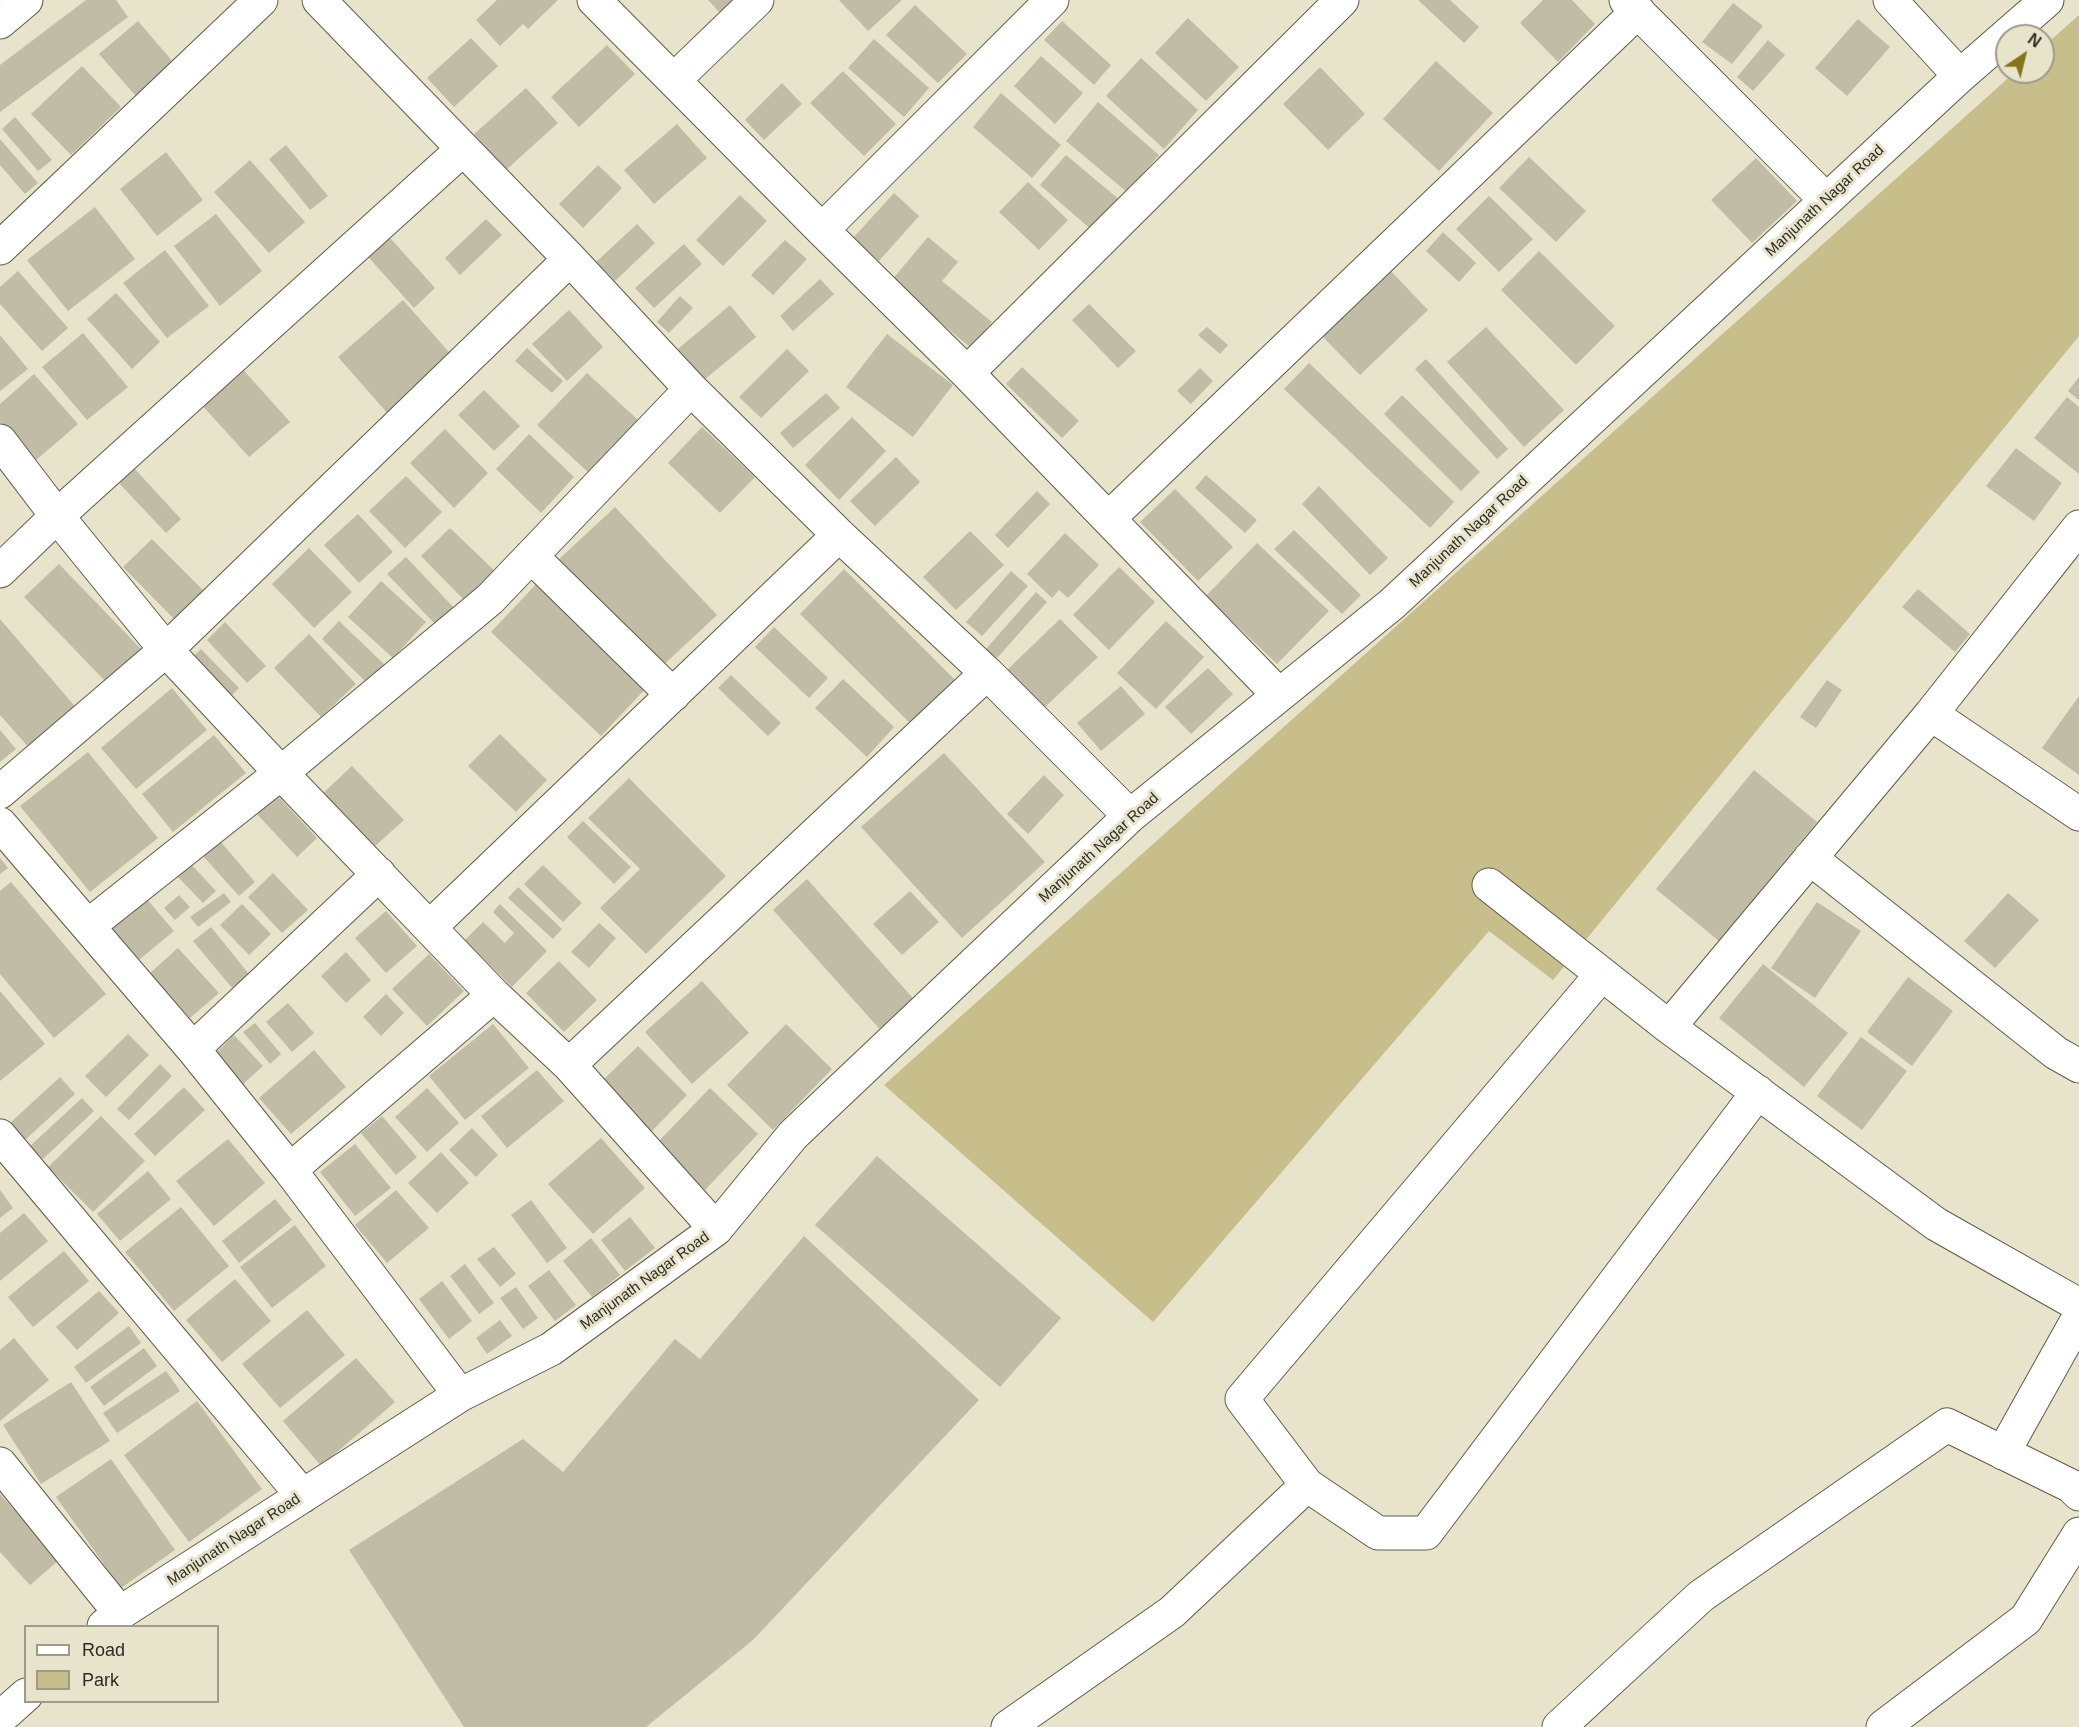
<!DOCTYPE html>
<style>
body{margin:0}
#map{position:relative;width:2079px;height:1727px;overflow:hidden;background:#e8e4cc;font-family:Helvetica,sans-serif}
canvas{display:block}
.legend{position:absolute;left:24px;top:1625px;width:195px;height:78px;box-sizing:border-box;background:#e8e4cc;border:2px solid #9d9a88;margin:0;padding:8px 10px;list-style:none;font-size:18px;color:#2d2b23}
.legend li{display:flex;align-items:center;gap:12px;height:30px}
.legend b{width:30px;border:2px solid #9d9a88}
.north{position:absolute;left:1995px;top:24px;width:60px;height:60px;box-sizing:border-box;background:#e8e4cc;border:2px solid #9d9a88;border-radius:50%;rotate:35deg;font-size:16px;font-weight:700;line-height:24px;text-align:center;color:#2d2b23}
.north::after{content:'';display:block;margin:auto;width:21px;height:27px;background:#867517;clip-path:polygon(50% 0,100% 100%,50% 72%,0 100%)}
</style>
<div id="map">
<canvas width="2079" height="1727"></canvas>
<ul class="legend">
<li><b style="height:8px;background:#fff"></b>Road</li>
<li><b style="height:16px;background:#c8be8c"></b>Park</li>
</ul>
<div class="north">N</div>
</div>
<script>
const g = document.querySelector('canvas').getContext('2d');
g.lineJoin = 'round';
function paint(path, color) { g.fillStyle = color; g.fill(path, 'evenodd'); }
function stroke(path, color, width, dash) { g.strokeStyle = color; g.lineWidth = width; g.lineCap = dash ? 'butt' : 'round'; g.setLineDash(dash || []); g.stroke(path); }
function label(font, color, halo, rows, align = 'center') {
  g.font = font + ' Helvetica,sans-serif'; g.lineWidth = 6; g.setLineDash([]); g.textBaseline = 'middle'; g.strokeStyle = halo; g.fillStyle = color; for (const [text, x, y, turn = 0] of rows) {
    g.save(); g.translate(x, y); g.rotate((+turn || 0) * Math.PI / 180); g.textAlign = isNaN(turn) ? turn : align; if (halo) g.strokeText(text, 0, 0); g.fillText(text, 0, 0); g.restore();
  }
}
paint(new Path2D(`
 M2079,15V336L1553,980L1489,931L1153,1322L884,1085L2015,72H2043V47Z`), '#c8be8c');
paint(new Path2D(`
 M86,0H116L128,17L0,112V65Z
 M497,0H558L528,29L523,24L500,46L476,20Z
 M708,0H738L722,15Z
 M839,0H902L868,31Z
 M1418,0H1450L1479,27L1464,43Z
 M1543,0H1572L1595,24L1558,62L1520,23Z
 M1733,3L1763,26L1732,64L1702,42Z
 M915,5L967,54L938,83L886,35Z
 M1188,18L1239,67L1206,101L1155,53Z
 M1858,19L1890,47L1847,96L1815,68Z
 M138,21L180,70L142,103L99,54Z
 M1062,21L1111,65L1094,85L1044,40Z
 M471,38L498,66L454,107L427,78Z
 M874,39L929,88L904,117L848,68Z
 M1768,40L1785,55L1753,91L1737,77Z
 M607,45L635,74L579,127L551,97Z
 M1041,56L1083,93L1055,124L1014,86Z
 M1141,58L1198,110L1164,149L1106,96Z
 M1436,61L1493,113L1439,171L1383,119Z
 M82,66L121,107L71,155L31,114Z
 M1320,67L1365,114L1328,150L1283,104Z
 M843,71L896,124L864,156L810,103Z
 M782,83L802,104L764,140L745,120Z
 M526,88L558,123L506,170L474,134Z
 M1001,93L1061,145L1032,178L973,127Z
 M1098,102L1159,155L1127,192L1066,141Z
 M15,117L52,160L38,171L2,129Z
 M677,124L707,158L654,204L624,170Z
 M0,139L38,183L25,194L0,165Z
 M286,145L328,196L310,210L269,159Z
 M166,152L203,200L157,236L120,189Z
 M1066,155L1121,201L1094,232L1040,185Z
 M1529,157L1586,211L1556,242L1499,188Z
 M1756,158L1797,201L1752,243L1711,200Z
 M250,160L305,222L269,253L214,192Z
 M598,165L622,188L583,228L559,204Z
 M1028,182L1068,220L1039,250L999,212Z
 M894,193L919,216L879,261L853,238Z
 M740,195L767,221L723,266L696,240Z
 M1489,196L1533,239L1499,272L1456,229Z
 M95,207L135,259L68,311L27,260Z
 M216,214L262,271L220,306L174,246Z
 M486,219L502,235L460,275L445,258Z
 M637,224L655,243L615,281L596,262Z
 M383,230L435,288L414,308L362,250Z
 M1443,232L1476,263L1459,282L1426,251Z
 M928,237L958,262L942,281L992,322L971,348L891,281Z
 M785,240L807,259L773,295L751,275Z
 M684,244L702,264L654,308L635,288Z
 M165,250L209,306L167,338L123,283Z
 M1539,251L1615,326L1576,365L1501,290Z
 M1387,267L1428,310L1360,375L1318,332Z
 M18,271L68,328L42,351L0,304V287Z
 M820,279L834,294L793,331L780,316Z
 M116,293L160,342L132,369L87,319Z
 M680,296L693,308L669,333L657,322Z
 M403,300L455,359L389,415L338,357Z
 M1089,304L1136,351L1118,368L1072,320Z
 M730,305L756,337L704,380L678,349Z
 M569,310L603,347L567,381L532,344Z
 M1207,327L1228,345L1220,354L1198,335Z
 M1486,327L1564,410L1524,447L1447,362Z
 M83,333L128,387L87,420L42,367Z
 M887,334L953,385L913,437L846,387Z
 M0,335L28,369L0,391Z
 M527,348L563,381L552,393L515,361Z
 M787,349L809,371L761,418L739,397Z
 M1426,359L1508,449L1497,459L1415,369Z
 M1309,363L1454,502L1430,528L1284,389Z
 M239,365L290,422L249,457L199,402Z
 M1022,367L1079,421L1062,438L1006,384Z
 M1200,368L1213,381L1191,404L1177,391Z
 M587,373L638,420L589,473L537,425Z
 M34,374L78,424L35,461L0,422V404Z
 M2079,377V400L2068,391Z
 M484,390L520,426L494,451L458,415Z
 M826,393L840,408L793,448L780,433Z
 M1402,395L1480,472L1461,491L1384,414Z
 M2067,397L2079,407V474L2034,438Z
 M852,417L886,451L839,500L805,465Z
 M702,427L755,477L720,513L668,463Z
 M445,429L488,473L454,508L410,463Z
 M529,434L574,477L541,513L496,469Z
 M2016,448L2062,483L2034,521L1986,486Z
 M896,457L920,482L875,526L850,501Z
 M133,467L181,519L166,533L118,482Z
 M1206,475L1257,520L1245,533L1195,488Z
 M406,476L442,512L405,548L369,511Z
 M1319,486L1388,558L1370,575L1302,504Z
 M1175,489L1233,547L1198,581L1140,522Z
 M1037,491L1050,504L1008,548L995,535Z
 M615,507L717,615L656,672L555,563Z
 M358,514L393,552L359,583L324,545Z
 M450,528L498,574L468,604L421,556Z
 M1294,530L1361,595L1342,614L1274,549Z
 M970,531L1004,565L956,610L923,577Z
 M1065,533L1099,565L1068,598L1059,590L1052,598L1027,574Z
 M152,539L208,595L178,623L123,567Z
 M1257,543L1329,611L1277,664L1206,596Z
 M309,548L352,592L314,628L272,584Z
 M406,557L458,612L439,628L387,574Z
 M59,564L141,649L107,683L24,597Z
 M1119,567L1155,602L1109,650L1073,615Z
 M844,569L956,681L912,725L800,614Z
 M1011,571L1028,586L982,636L966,622Z
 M540,580L650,684L601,736L491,632Z
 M381,581L426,622L393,658L348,617Z
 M1918,589L1970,634L1955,652L1902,607Z
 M1036,592L1047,602L997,658L986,649Z
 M0,619L79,711L32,751L0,715Z
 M1060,619L1098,657L1044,708L1007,670Z
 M339,621L385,665L367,683L322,639Z
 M1166,621L1204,657L1156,709L1117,673Z
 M225,622L266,666L247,683L207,640Z
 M774,627L828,678L809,698L755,647Z
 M309,634L356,684L321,717L274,668Z
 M201,649L239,688L223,705L185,664Z
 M1208,668L1233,694L1191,734L1165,707Z
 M731,675L781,723L768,736L718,688Z
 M843,679L894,727L867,757L815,708Z
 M1827,680L1842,690L1816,728L1800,717Z
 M1121,686L1145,714L1101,751L1077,723Z
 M172,688L207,730L136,789L101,748Z
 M2079,696V775L2042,748Z
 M0,730L16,749L0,762Z
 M500,734L547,780L516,812L468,766Z
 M214,735L246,773L173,832L142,794Z
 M88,752L158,838L90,892L20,806Z
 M944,753L1045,862L962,938L861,827Z
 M352,766L404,820L374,847L322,794Z
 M1754,770L1817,822L1719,941L1656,889Z
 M1044,775L1064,795L1028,834L1007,814Z
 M629,778L726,876L646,954L600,908L640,869L588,818Z
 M276,794L317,838L297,857L256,813Z
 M583,821L631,867L614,884L567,837Z
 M220,841L255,882L239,896L203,856Z
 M0,858L8,868L0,874Z
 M190,863L216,891L203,903L176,875Z
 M543,865L582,903L563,922L524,884Z
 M273,873L308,910L282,933L248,897Z
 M807,879L919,1005L885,1035L773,910Z
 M11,882L106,994L54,1038L0,974V891Z
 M518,887L562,929L553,939L508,898Z
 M910,891L939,922L902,955L873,924Z
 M224,893L231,902L198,927L190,917Z
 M2008,893L2039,920L1995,968L1964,941Z
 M179,895L190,907L175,920L164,908Z
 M145,897L174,931L139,960L110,926Z
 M1817,902L1861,931L1815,998L1771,968Z
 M242,904L271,934L249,955L220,925Z
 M500,904L547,951L512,987L465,940L483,922L505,943L514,933L493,912Z
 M386,911L417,946L386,973L355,938Z
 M599,923L616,938L589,968L571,952Z
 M211,927L249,974L232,988L193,941Z
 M178,948L219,993L190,1018L150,973Z
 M346,952L371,980L346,1003L321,976Z
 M429,954L464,991L427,1026L392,989Z
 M559,961L597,1000L564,1032L526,993Z
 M1763,964L1848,1033L1804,1087L1719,1018Z
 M1908,977L1953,1011L1912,1066L1867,1032Z
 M702,981L749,1033L692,1084L645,1032Z
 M0,991L45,1044L0,1081Z
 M386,994L404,1013L381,1036L363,1017Z
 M288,1003L314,1033L292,1052L266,1022Z
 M255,1023L281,1054L270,1064L243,1032Z
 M493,1024L529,1068L465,1120L429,1076Z
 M786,1024L832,1069L773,1130L727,1085Z
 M128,1034L149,1055L106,1097L85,1076Z
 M234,1035L263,1066L240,1087L212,1057Z
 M1861,1037L1907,1071L1862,1130L1817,1096Z
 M638,1046L687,1095L650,1133L600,1083Z
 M314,1050L346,1087L291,1134L259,1098Z
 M160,1064L172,1076L129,1120L117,1109Z
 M537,1070L564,1101L507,1148L481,1116Z
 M60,1077L75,1094L24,1141L9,1124Z
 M184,1087L205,1110L155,1156L134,1134Z
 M427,1088L459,1123L427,1152L395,1117Z
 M710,1088L758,1134L705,1190L656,1144Z
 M82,1098L94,1111L43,1159L30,1146Z
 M101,1116L145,1161L93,1212L48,1167Z
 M382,1116L417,1157L396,1175L361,1133Z
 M472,1128L498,1155L476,1177L449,1150Z
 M601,1138L645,1188L593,1234L548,1184Z
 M228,1139L265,1183L214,1226L176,1181Z
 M355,1144L391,1188L355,1216L320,1172Z
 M441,1152L469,1183L437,1213L408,1183Z
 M877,1156L1061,1318L1000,1387L815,1225Z
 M148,1171L171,1199L120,1241L97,1214Z
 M0,1190L13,1208L0,1218Z
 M396,1190L429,1228L387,1263L355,1225Z
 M275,1199L292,1220L239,1263L222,1241Z
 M531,1200L567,1248L547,1263L511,1215Z
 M181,1207L229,1266L174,1311L125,1252Z
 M24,1213L48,1241L0,1281V1233Z
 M630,1217L655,1248L625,1271L601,1240Z
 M295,1225L326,1266L272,1308L240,1267Z
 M804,1236L979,1400L753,1640L646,1727H464L349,1550L523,1439L563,1472L675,1339L700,1359Z
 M591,1238L620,1275L592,1297L563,1261Z
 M494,1247L516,1274L500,1287L477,1259Z
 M64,1251L89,1281L33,1327L8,1297Z
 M465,1264L494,1303L479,1314L450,1276Z
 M549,1270L576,1305L555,1321L528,1286Z
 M235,1279L271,1321L222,1362L186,1320Z
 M442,1281L472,1321L449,1339L419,1299Z
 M516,1287L538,1318L523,1329L500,1298Z
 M99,1291L119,1313L77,1350L56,1327Z
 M307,1310L345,1355L280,1408L242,1364Z
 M500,1320L512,1336L487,1354L476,1338Z
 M129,1326L141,1343L86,1383L74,1367Z
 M14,1338L49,1380L0,1421V1350Z
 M144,1348L157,1366L104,1406L90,1387Z
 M356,1358L395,1402L321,1466L283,1421Z
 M166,1371L180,1391L117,1433L103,1413Z
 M71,1382L110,1441L41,1484L3,1425Z
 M197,1401L262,1489L189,1542L124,1455Z
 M111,1459L175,1550L121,1588L56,1497Z
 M0,1494L59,1560L30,1585L0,1552Z`), '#c0bca5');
const minor = new Path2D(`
 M319,0L570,259L691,389L839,535L987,673L1130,816
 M594,0L822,230L967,373L1279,695
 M1626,0L1826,200
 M1890,0L1960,76
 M0,22L26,0
 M674,80L757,0
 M822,230L1052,0
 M0,248L261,0
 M967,373L1342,0
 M0,441L57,516L166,650L281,773L494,995L569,1065L716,1229
 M1109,518L1638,11
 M531,556L673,695
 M0,571L57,516L462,150
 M1931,714L2079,814
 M0,792L166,650L570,259
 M0,824L193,1049L290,1170L460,1395
 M1810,858L2056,1053L2079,1066
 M1489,885L1669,1027L1936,1224L2079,1305
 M88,926L281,773L490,599L691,389
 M430,927L839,535
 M1669,1027L1931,714L2079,527
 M193,1049L379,874
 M569,1065L987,673
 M0,1136L303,1496
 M290,1170L494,995
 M2003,1453L2079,1317
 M0,1464L120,1613
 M1307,1485L1242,1399L1602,974
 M104,1626L120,1613L460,1395L551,1349L716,1229L793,1135L1130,816L1392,604L1960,76L2047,0
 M0,1718L26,1695
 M1008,1727L1172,1612L1307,1485L1378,1533H1426L1758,1092
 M1559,1727L1701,1596L1947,1425L2071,1486L2079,1494
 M1883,1727L2026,1619L2079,1534`);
stroke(minor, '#605b48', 35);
stroke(minor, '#fff', 33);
label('15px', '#2d2b23', '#e8e4cc', [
 ["Manjunath Nagar Road",1825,201,-43],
 ["Manjunath Nagar Road",1469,532,-43],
 ["Manjunath Nagar Road",1099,848,-42],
 ["Manjunath Nagar Road",645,1281,-36],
 ["Manjunath Nagar Road",234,1540,-33]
]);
</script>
